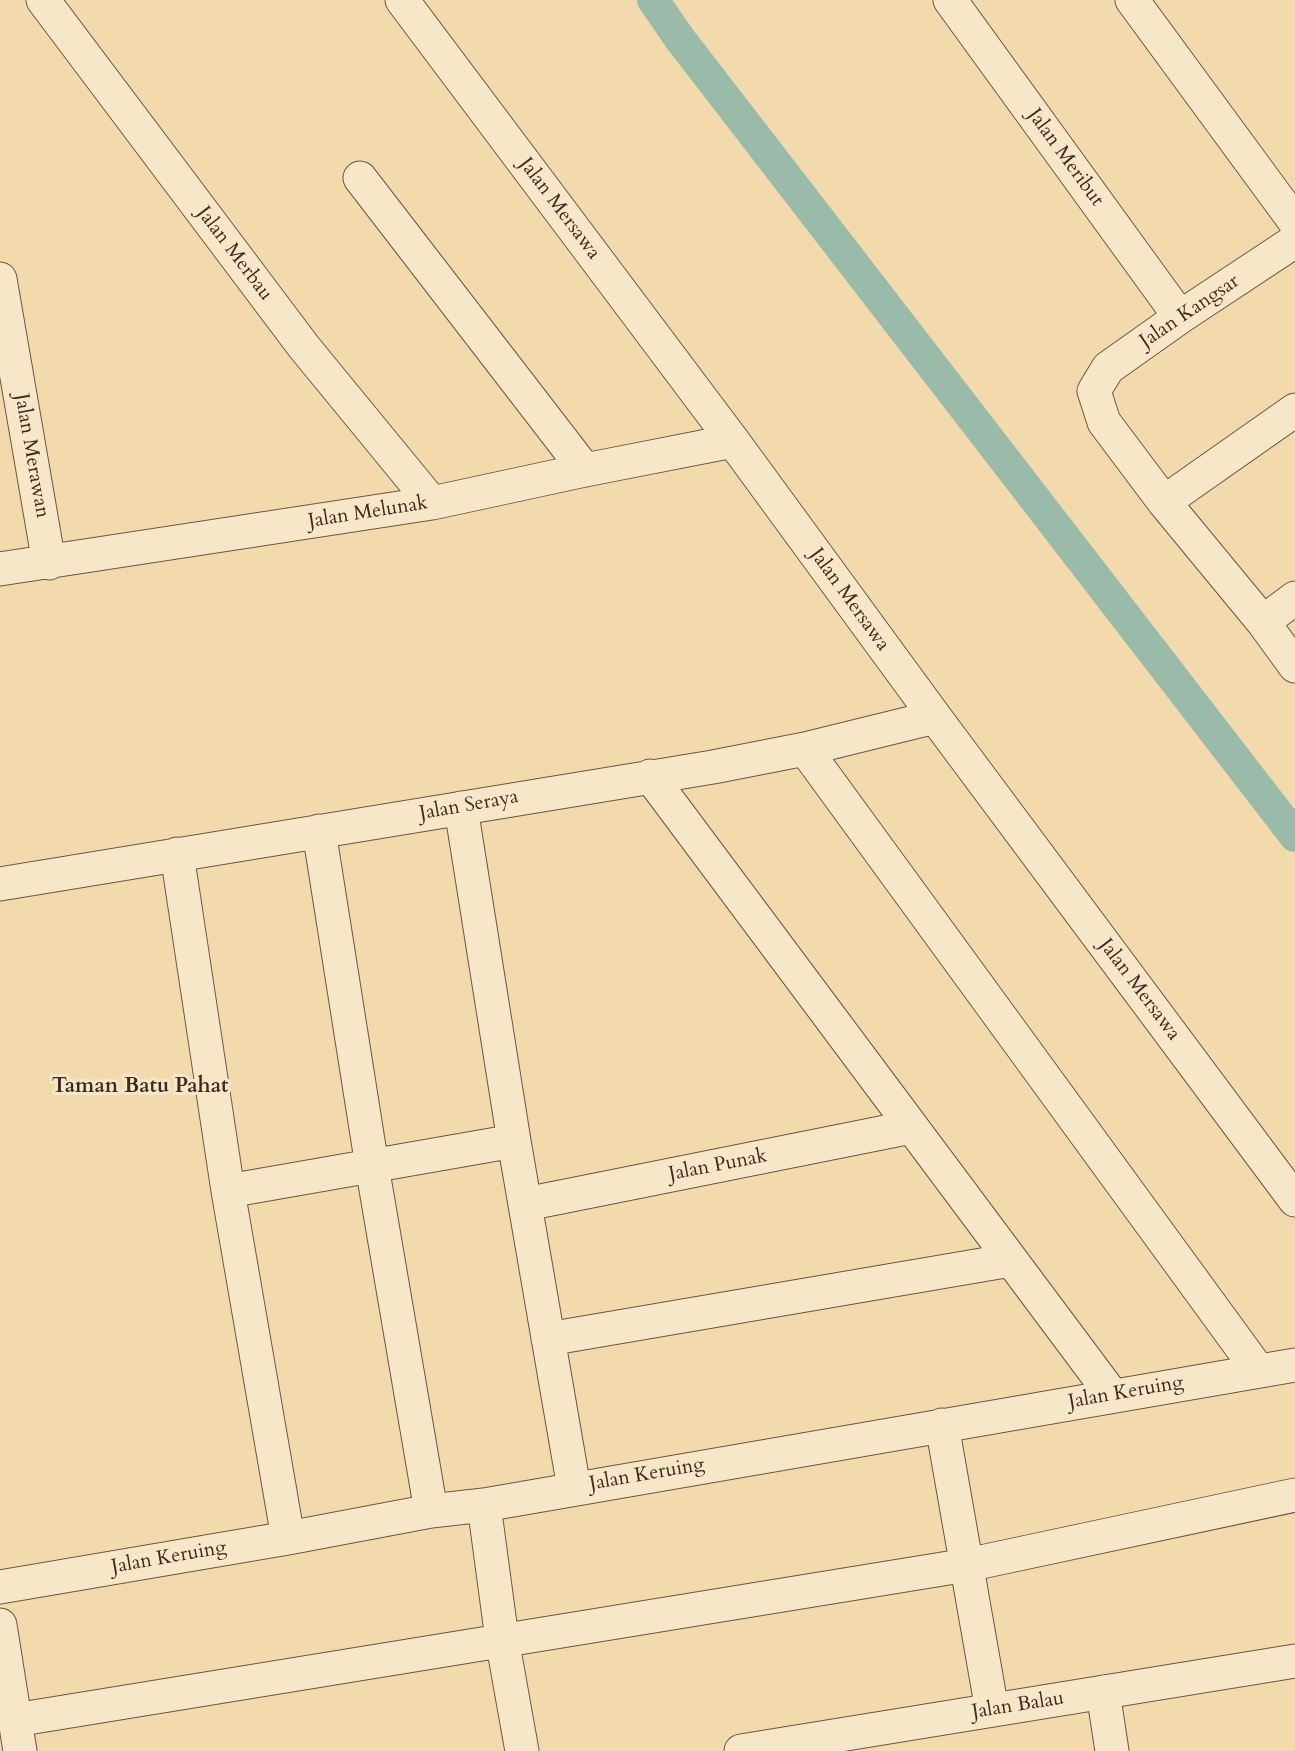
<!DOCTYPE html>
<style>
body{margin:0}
canvas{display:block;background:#f2daac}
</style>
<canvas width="1295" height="1751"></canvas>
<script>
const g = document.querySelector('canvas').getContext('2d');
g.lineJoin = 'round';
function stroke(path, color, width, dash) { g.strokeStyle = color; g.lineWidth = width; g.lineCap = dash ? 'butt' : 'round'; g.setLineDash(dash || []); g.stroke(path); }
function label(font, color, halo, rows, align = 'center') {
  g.font = font + ' Cardo,serif'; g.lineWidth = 6; g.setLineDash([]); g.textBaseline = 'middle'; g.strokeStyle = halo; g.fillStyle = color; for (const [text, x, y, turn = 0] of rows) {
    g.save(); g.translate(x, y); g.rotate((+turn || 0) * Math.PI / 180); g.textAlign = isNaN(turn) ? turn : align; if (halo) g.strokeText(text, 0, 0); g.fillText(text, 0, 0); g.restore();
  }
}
stroke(new Path2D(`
 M653,0L680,39L1295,836`), '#9bbbaa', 32);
const minor = new Path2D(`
 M43,0L304,347L432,503
 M402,0L733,441L935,717L1295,1200
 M950,0L1180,317
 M1132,0L1295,222
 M360,178L585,470
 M1295,241L1180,317L1108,368L1094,391L1104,422L1164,502L1263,622L1295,666
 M0,279L49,563
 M1164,502L1295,410
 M0,569L432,503L585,470L733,441
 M1263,622L1295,598
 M805,749L1258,1370
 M650,776L1112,1395
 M461,808L514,1141L574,1488
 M319,831L372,1166L431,1511
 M177,854L228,1191L288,1538
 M0,884L713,767L805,749L935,717
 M228,1191L514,1141
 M526,1204L911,1127
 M548,1339L1011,1260
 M942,1425L992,1710
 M484,1505L502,1639L522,1751
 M0,1587L288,1538L431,1511L484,1505L1295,1365
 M0,1625L20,1751
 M1103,1692L1112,1751
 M15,1720L967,1565L1295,1495
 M741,1751L1295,1661`);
stroke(minor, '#6a5744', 35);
stroke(minor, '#f7e7c9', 33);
label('20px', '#3d2b21', '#f7e7c9', [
 ["Jalan Meribut",1065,158,54],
 ["Jalan Mersawa",559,209,53],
 ["Jalan Merbau",234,254,53],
 ["Jalan Kangsar",1190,312,-34],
 ["Jalan Merawan",31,456,80],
 ["Jalan Melunak",368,513,-9],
 ["Jalan Mersawa",849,600,54],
 ["Jalan Seraya",469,806,-10],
 ["Jalan Mersawa",1139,990,53],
 ["Jalan Punak",718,1166,-11],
 ["Jalan Keruing",1126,1393,-10],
 ["Jalan Keruing",647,1475,-10],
 ["Jalan Keruing",169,1558,-10],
 ["Jalan Balau",1018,1706,-9]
]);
label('bold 21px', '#3d2b21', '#f7e7c9', [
 ["Taman Batu Pahat",140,1087]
]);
</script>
